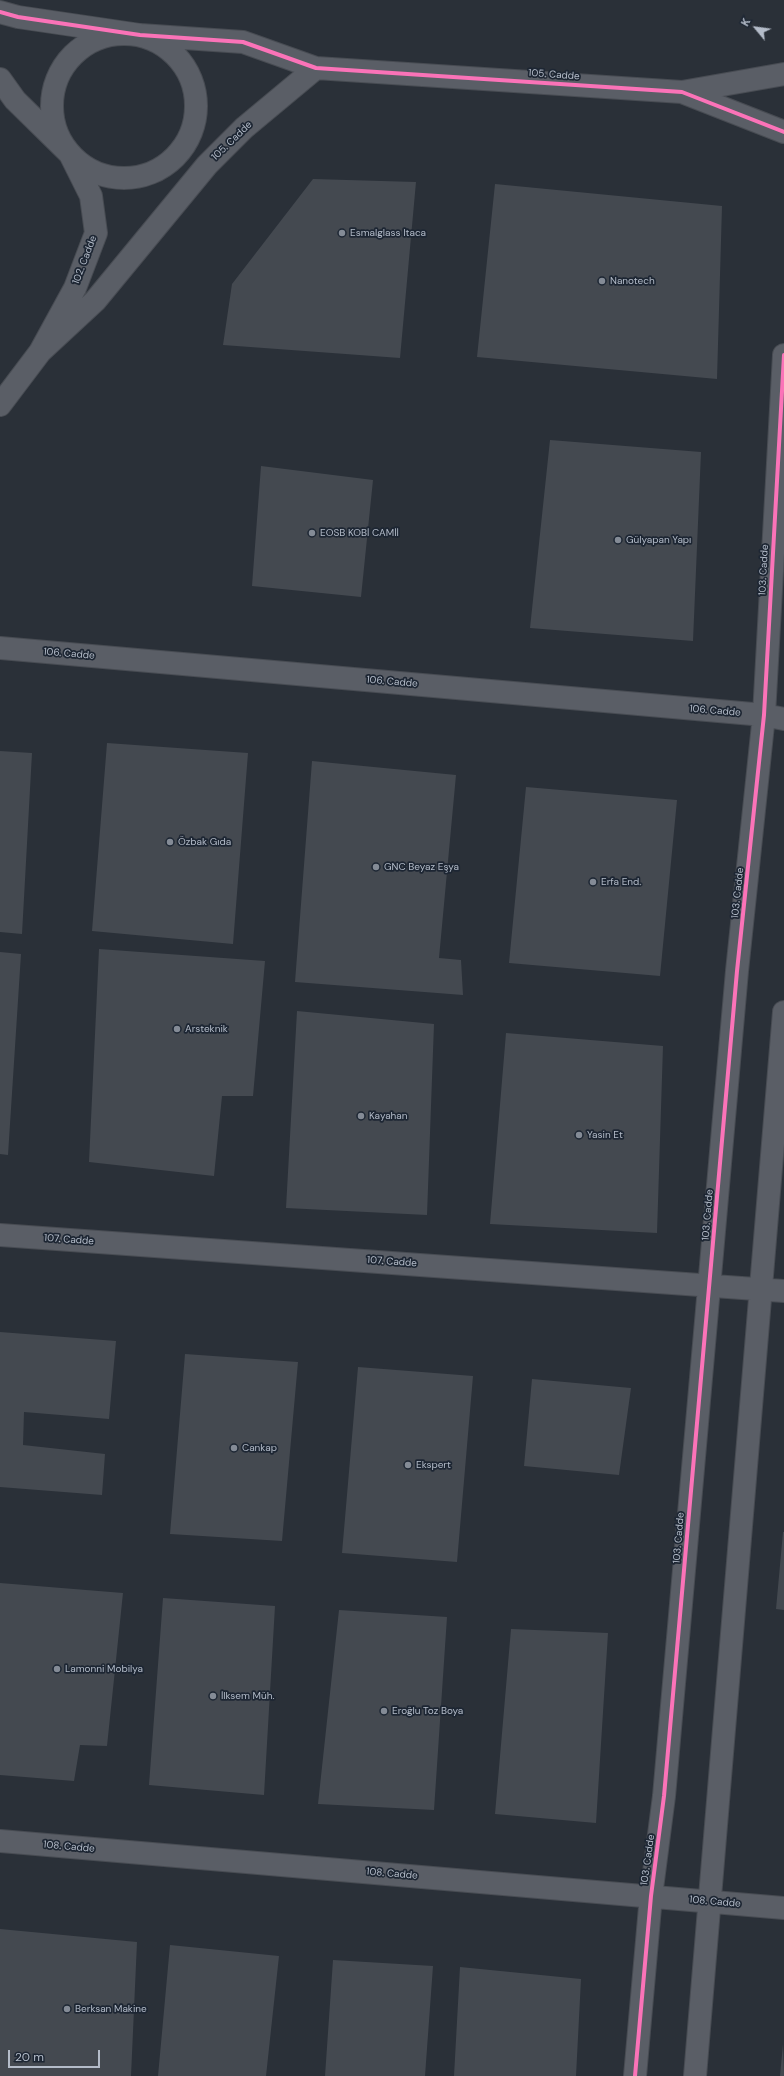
<!DOCTYPE html>
<meta charset="utf-8">
<style>
body{margin:0}
#map{position:relative;width:784px;height:2076px;overflow:hidden;background:#2a3038;font-family:"DM Sans",sans-serif}
canvas{display:block}
.north{position:absolute;left:736px;top:8px;width:40px;height:40px;-webkit-text-stroke:3px #1d2633;paint-order:stroke;rotate:299deg;font-size:11px;font-weight:700;line-height:16px;text-align:center;color:#b4bcc9}
.north::after{content:'';display:block;margin:auto;width:14px;height:18px;background:#b4bcc9;clip-path:polygon(50% 0,100% 100%,50% 72%,0 100%)}
.scale{position:absolute;left:8px;top:2050px;width:92px;height:18px;box-sizing:border-box;border:2px solid #b4bcc9;border-top:0;padding-left:5px;font-size:12px;line-height:14px;white-space:nowrap;color:#b4bcc9;-webkit-text-stroke:3px #1d2633;paint-order:stroke}
</style>
<div id="map">
<canvas width="784" height="2076"></canvas>
<div class="north">K</div>
<div class="scale">20 m</div>
</div>
<script>
const g = document.querySelector('canvas').getContext('2d');
g.lineJoin = 'round';
function paint(path, color) { g.fillStyle = color; g.fill(path, 'evenodd'); }
function stroke(path, color, width, dash) { g.strokeStyle = color; g.lineWidth = width; g.lineCap = dash ? 'butt' : 'round'; g.setLineDash(dash || []); g.stroke(path); }
function label(font, color, halo, rows, align = 'center') {
  g.font = font + ' "DM Sans",sans-serif'; g.lineWidth = 3.5; g.setLineDash([]); g.textBaseline = 'middle'; g.strokeStyle = halo; g.fillStyle = color; for (const [text, x, y, turn = 0] of rows) {
    g.save(); g.translate(x, y); g.rotate((+turn || 0) * Math.PI / 180); g.textAlign = isNaN(turn) ? turn : align; if (halo) g.strokeText(text, 0, 0); g.fillText(text, 0, 0); g.restore();
  }
}
paint(new Path2D(`
 M313,179L416,182L400,358L223,345L232,284Z
 M495,184L722,206L717,379L477,357Z
 M550,440L701,452L693,641L530,628Z
 M261,466L373,480L361,597L252,586Z
 M107,743L248,753L233,944L92,931Z
 M0,751L32,753L22,934L0,932Z
 M312,761L456,775L439,958L461,960L463,995L295,982Z
 M526,787L677,800L660,976L509,963Z
 M99,949L265,961L253,1096H222L214,1176L89,1162Z
 M0,952L21,954L8,1155L0,1154Z
 M297,1011L434,1024L427,1215L286,1208Z
 M506,1033L663,1046L657,1233L490,1224Z
 M0,1332L116,1341L109,1419L24,1412L23,1445L105,1454L102,1495L0,1487Z
 M185,1354L298,1362L282,1541L170,1534Z
 M358,1367L473,1376L457,1562L342,1553Z
 M532,1379L631,1388L619,1475L524,1466Z
 M783,1532H784V1610L776,1609Z
 M0,1583L123,1593L107,1746L80,1745L74,1781L0,1775Z
 M163,1598L275,1606L264,1795L149,1785Z
 M339,1610L447,1617L434,1810L318,1804Z
 M511,1629L608,1633L596,1823L495,1814Z
 M0,1929L137,1942L131,2076H0Z
 M170,1945L279,1956L266,2076H158Z
 M333,1960L433,1966L425,2076H325Z
 M460,1967L581,1979L576,2076H454Z
 M783,2044L784,2076H780Z`), '#444950');
const minor = new Path2D(`
 M0,12L18,17L140,35L243,42L316,68L682,92L784,132
 M52 106a72 72 0 1 1 144 0a72 72 0 1 1-144 0Z
 M0,79L15,100L70,154L91,196L96,233L75,288L40,352L0,405
 M682,92L784,74
 M40,352L95,301L207,165L244,128L316,68
 M0,648L764,715L784,719
 M0,1235L784,1291
 M0,1841L784,1908
 M635,2076L651,1896L664,1796L737,971L764,715L784,355
 M695,2076L784,1012`);
stroke(minor, '#484c53', 24);
stroke(minor, '#5a5e66', 22);
stroke(new Path2D(`
 M0,12L18,17L140,35L243,42L316,68L682,92L784,132
 M635,2076L651,1896L664,1796L737,971L764,715L784,355`), '#fb73b8', 4);
for (const [x, y, r, color] of [
 [342,233,4,"#848b96"],
 [602,281,4,"#848b96"],
 [312,533,4,"#848b96"],
 [618,540,4,"#848b96"],
 [170,842,4,"#848b96"],
 [376,867,4,"#848b96"],
 [593,882,4,"#848b96"],
 [177,1029,4,"#848b96"],
 [361,1116,4,"#848b96"],
 [579,1135,4,"#848b96"],
 [234,1448,4,"#848b96"],
 [408,1465,4,"#848b96"],
 [57,1669,4,"#848b96"],
 [213,1696,4,"#848b96"],
 [384,1711,4,"#848b96"],
 [67,2009,4,"#848b96"]
]) { const dot = new Path2D(); dot.arc(x, y, r, 0, 2 * Math.PI); g.fillStyle = color; g.fill(dot); stroke(dot, '#1d2633', 1.5); }
label('10px', '#b4bcc9', '#1d2633', [
 ["105. Cadde",554,75,4],
 ["105. Cadde",232,141,-44],
 ["102. Cadde",85,260,-69],
 ["103. Cadde",764,570,-87],
 ["106. Cadde",69,654,5],
 ["106. Cadde",392,682,5],
 ["106. Cadde",715,711,5],
 ["103. Cadde",738,893,-84],
 ["103. Cadde",708,1215,-85],
 ["107. Cadde",69,1240,4],
 ["107. Cadde",392,1262,4],
 ["103. Cadde",679,1538,-85],
 ["108. Cadde",69,1847,5],
 ["103. Cadde",648,1860,-82],
 ["108. Cadde",392,1874,5],
 ["108. Cadde",715,1902,5]
]);
label('10px', '#b4bcc9', '#1d2633', [
 ["Esmalglass Itaca",350,233],
 ["Nanotech",610,281],
 ["EOSB KOBİ CAMİİ",320,533],
 ["Gülyapan Yapı",626,540],
 ["Özbak Gıda",178,842],
 ["GNC Beyaz Eşya",384,867],
 ["Erfa End.",601,882],
 ["Arsteknik",185,1029],
 ["Kayahan",369,1116],
 ["Yasin Et",587,1135],
 ["Cankap",242,1448],
 ["Ekspert",416,1465],
 ["Lamonni Mobilya",65,1669],
 ["İlksem Müh.",221,1696],
 ["Eroğlu Toz Boya",392,1711],
 ["Berksan Makine",75,2009]
], 'left');
</script>
